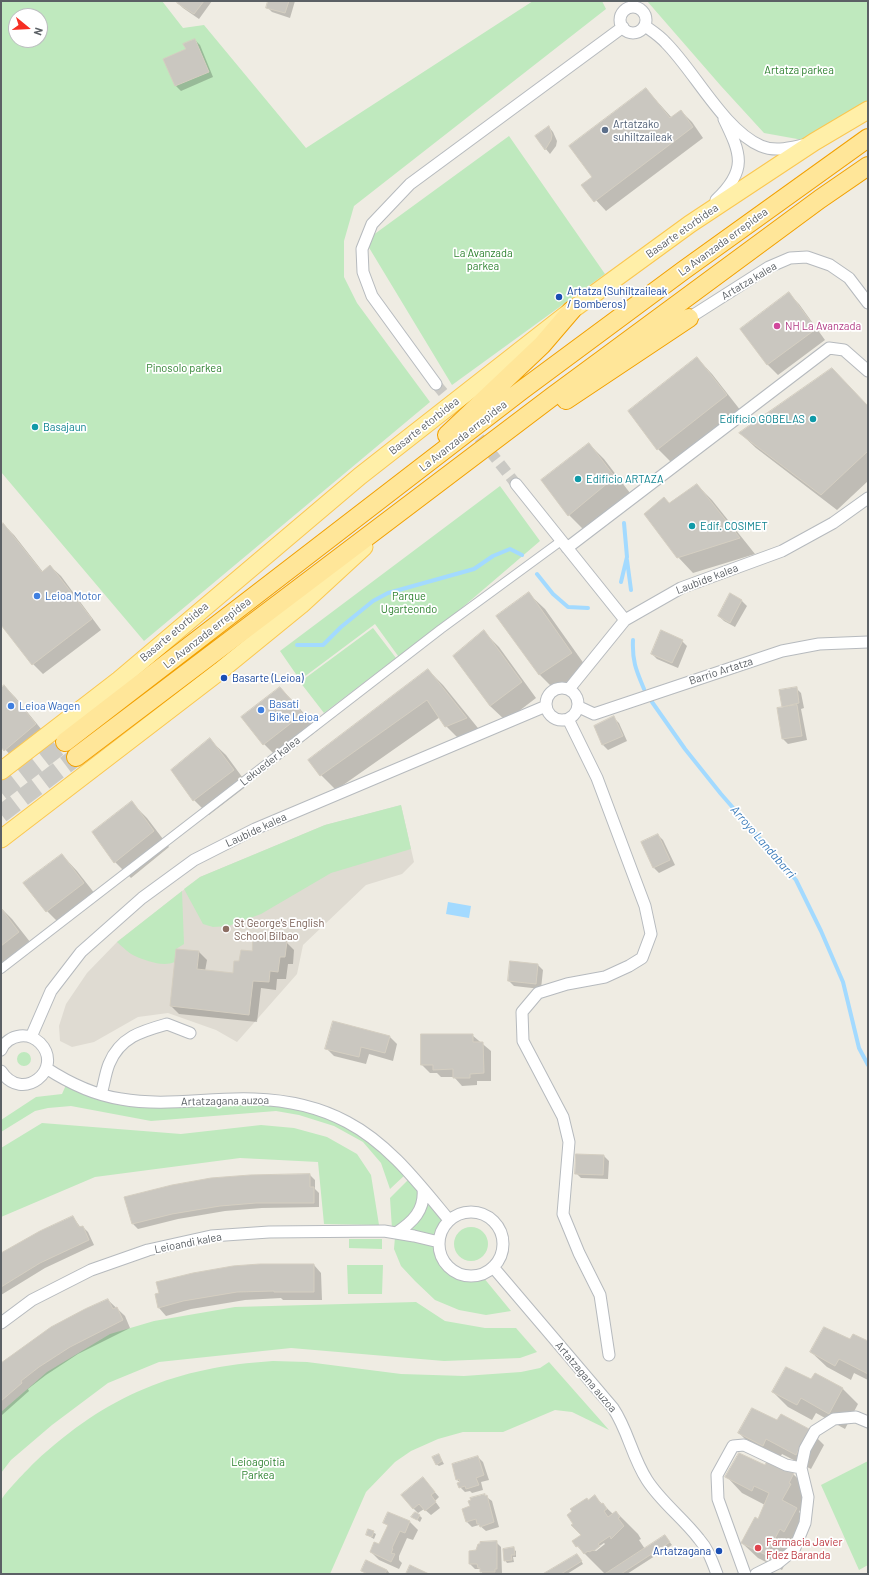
<!DOCTYPE html>
<style>
body{margin:0}
#map{position:relative;width:869px;height:1575px;overflow:hidden;background:#efece3;font-family:Barlow,sans-serif}
canvas{display:block}
.frame{position:absolute;inset:0;border:2px solid #5b6065;pointer-events:none}
.north{position:absolute;left:8px;top:8px;width:40px;height:40px;box-sizing:border-box;background:#fff;border:1px solid #bdbfc1;border-radius:50%;rotate:108deg;font-size:11px;font-weight:700;line-height:16px;text-align:center;color:#5b6065}
.north::after{content:'';display:block;margin:auto;width:14px;height:18px;background:#f62e23;clip-path:polygon(50% 0,100% 100%,50% 72%,0 100%)}
</style>
<div id="map">
<canvas width="869" height="1575"></canvas>
<div class="frame"></div>
<div class="north">N</div>
</div>
<script>
const g = document.querySelector('canvas').getContext('2d');
g.lineJoin = 'round';
function paint(path, color) { g.fillStyle = color; g.fill(path, 'evenodd'); }
function stroke(path, color, width, dash) { g.strokeStyle = color; g.lineWidth = width; g.lineCap = dash ? 'butt' : 'round'; g.setLineDash(dash || []); g.stroke(path); }
function label(font, color, halo, rows, align = 'center') {
  g.font = font + ' Barlow,sans-serif'; g.lineWidth = 3.5; g.setLineDash([]); g.textBaseline = 'middle'; g.strokeStyle = halo; g.fillStyle = color; for (const [text, x, y, turn = 0] of rows) {
    g.save(); g.translate(x, y); g.rotate((+turn || 0) * Math.PI / 180); g.textAlign = isNaN(turn) ? turn : align; if (halo) g.strokeText(text, 0, 0); g.fillText(text, 0, 0); g.restore();
  }
}
paint(new Path2D(`
 M401,805L414,862L402,874L366,885L303,945L297,974L237,1042L216,1030L168,1013L138,1017L94,1042L72,1047L60,1041L59,1026L66,1004L87,973L117,942L200,877L325,825Z`), '#dfdbd2');
paint(new Path2D(`
 M1,1H162L183,28L204,25L306,148L533,1H602L606,9L354,206L344,241V277L357,303L430,402L144,641L1,472ZM16,16H40V40H16Z
 M647,1H868V103L814,142L764,133L721,86Z
 M509,136L605,274L452,385L365,241Z
 M500,486L540,541L401,660L375,624L300,680L280,651Z
 M373,628L396,658L324,713L300,682Z
 M401,805L411,849L331,873L261,914L229,926L213,927L203,924L184,889L200,877L325,825Z
 M182,891L184,944L176,949L175,962C163,967 146,961 135,956C128,953 123,947 117,942Z
 M17 1059a7 7 0 1 1 14 0a7 7 0 1 1-14 0Z
 M66,1085C79,1090 106,1101 118,1102C188,1107 265,1091 332,1117C361,1129 383,1154 406,1174L390,1189L381,1163L363,1142L334,1126L299,1115L276,1111L151,1121L71,1106L48,1108L35,1111L1,1132V1120L36,1097L62,1094Z
 M42,1123L181,1134L261,1125L294,1128L327,1137L357,1154L371,1175L379,1225L324,1224L318,1162L240,1158L95,1177L1,1217V1148Z
 M410,1178L421,1190C419,1214 411,1219 392,1229L390,1198Z
 M427,1197L446,1219L440,1228L436,1238L404,1232Z
 M454 1244a17 17 0 1 1 34 0a17 17 0 1 1-34 0Z
 M395,1237L436,1245L439,1259L449,1272L466,1279L483,1277L511,1311L486,1315L459,1310L435,1300L415,1281L401,1266L394,1249Z
 M349,1239H382V1249L349,1248Z
 M347,1265H383L382,1294H348Z
 M416,1302L445,1321L485,1328H516L537,1352L520,1358L444,1361L291,1348L159,1362L108,1383L52,1425L11,1460L1,1473V1412L47,1372L110,1334L154,1321L235,1307Z
 M273,1361L307,1362L401,1374L464,1376L521,1372L540,1368L549,1362L609,1430L572,1412L555,1410L503,1432H463L438,1439L411,1451L395,1462L366,1492L330,1574H1C1,1556 1,1537 1,1519C1,1514 0,1506 1,1501C3,1494 29,1468 35,1462C107,1395 176,1367 273,1361Z
 M868,1461V1565L859,1570L821,1485Z`), '#bfe9be');
paint(new Path2D(`
 M448,902L471,906L469,918L446,914Z`), '#a3daff');
paint(new Path2D(`
 M179,1H212L199,19L183,8L178,3Z
 M269,1H295L290,18L272,12L267,7Z
 M195,40L200,45L213,77L181,91L176,86L164,59L187,49Z
 M646,89L672,118L681,111L692,122L703,138L606,211L583,186L593,177Z
 M549,127L553,132L557,141L556,146L550,154L536,137Z
 M789,294L799,304L825,340L778,375L768,365L741,329Z
 M697,358L712,374L741,411L673,464L658,449Z
 M868,406V481L837,510L756,448L740,433Z
 M589,444L604,459L630,493L584,530L569,515Z
 M697,485L712,500L755,554L693,573L678,557L670,504Z
 M3,524L14,535L43,572L50,566L61,576L101,630L43,674L33,664L2,624L1,625V526Z
 M529,594L545,609L587,668L555,690L540,675L498,616Z
 M730,595L742,601L747,606L735,627L724,621L719,616Z
 M484,632L499,647L536,698L506,721L490,706Z
 M682,641L687,646L678,668L657,659L652,654Z
 M428,670L443,685L482,733L462,742L446,726L440,717L336,790L321,775Z
 M4,686L15,697L46,735L15,760L1,745V689Z
 M280,688L295,703L318,730L280,760L264,744L242,717Z
 M796,688L801,693L804,708L801,709L807,740L788,744L783,739V708L780,691Z
 M614,718L619,723L627,741L608,750L603,745L595,726Z
 M210,740L226,755L248,785L209,815L194,800Z
 M132,803L147,818L169,847L131,878L115,862L93,832Z
 M658,835L663,840L675,865L659,873L654,868Z
 M62,855L77,871L99,899L62,926L47,911Z
 M1,908L12,919L34,947L1,973Z
 M286,942L294,950L293,964H288L286,979H277L276,990L261,988L257,1022L179,1014L171,1006L199,952L207,960L205,971L234,974L240,962L253,952Z
 M511,962L538,965L543,970L541,989L514,986L509,981Z
 M472,1035L491,1051V1081H477V1085L462,1086L454,1077H441L437,1073H430L422,1065Z
 M389,1036L397,1044L393,1061L369,1054L366,1064L334,1056L326,1048Z
 M604,1156L609,1161L608,1179L581,1178L576,1173Z
 M310,1175L315,1180V1189L319,1193V1207L262,1208L225,1211L178,1219L138,1229L133,1224L125,1198Z
 M73,1217L81,1228L83,1227L88,1232L94,1245L45,1268L1,1295V1254Z
 M314,1265L321,1273L322,1300H283L281,1298L245,1300L191,1309L166,1316L159,1308L156,1295Z
 M108,1300L125,1316L130,1328L78,1354L46,1375L28,1389L29,1391L2,1415L1,1365Z
 M850,1341L868,1342V1380L854,1373L851,1380L827,1367L811,1352Z
 M815,1375L843,1389L858,1404L845,1429L816,1413L812,1420L788,1407L773,1392L812,1380Z
 M809,1430L824,1445L811,1469L782,1454L778,1461L754,1448L739,1433Z
 M439,1455L444,1464L439,1466L436,1464Z
 M478,1457L483,1462L489,1480L481,1482L483,1490L472,1493L470,1491L465,1492L460,1487L461,1483L457,1480Z
 M793,1474L809,1489L805,1500L799,1512L811,1524L800,1546L795,1544L782,1570L758,1558L742,1543L758,1520L765,1505L742,1493L727,1477Z
 M423,1478L439,1497L435,1501L440,1508L431,1515L424,1509L418,1513L413,1508Z
 M484,1495L492,1501L499,1527L486,1531L479,1525L472,1527L467,1522L471,1507Z
 M595,1497L613,1514L616,1512L638,1534L641,1539L639,1540L645,1549L665,1536L672,1545L627,1574H605L573,1542L582,1535L588,1501ZM604,1543L605,1544L596,1551L594,1550Z
 M388,1514L410,1522L418,1530L413,1540L407,1538L399,1556V1560L402,1563L399,1569L379,1560L371,1552L380,1545L388,1526L384,1523Z
 M420,1516L422,1518L420,1522L413,1517Z
 M369,1530L376,1534L374,1539L367,1535Z
 M496,1542L501,1547L502,1573L483,1574L480,1569H475L470,1564L477,1551Z
 M513,1549L516,1551V1557H513L514,1562L507,1563L505,1560Z
 M579,1557L583,1564L567,1574H545Z
 M367,1561L387,1570L390,1574H366L362,1571Z`), '#0003');
stroke(new Path2D(`
 M627,560L631,590
 M537,574L553,594L568,607L588,608
 M621,582L627,557L624,523
 M633,640C632,661 636,670 644,689
 M297,645H323L341,627L373,601L388,593L474,569L493,556L510,549L522,555
 M652,702L685,749L721,794L796,880L821,931L843,982L859,1048L868,1065`), '#a3daff', 4);
const building = new Path2D(`
 M178,1H204L194,14L177,3Z
 M268,1H289L285,13L266,8Z
 M195,39L209,72L175,86L163,59L186,49L183,44Z
 M646,88L670,118L681,110L693,127L594,202L581,185L592,177L569,146Z
 M549,126L552,135L551,140L545,150L535,136Z
 M789,292L816,329L767,365L740,329Z
 M697,357L727,395L657,450L628,411Z
 M832,368L868,406V451L821,495L739,433Z
 M589,443L615,477L568,516L541,480Z
 M697,484L740,538L677,558L644,514L664,497L669,503Z
 M3,523L42,572L50,565L92,619L32,665L1,625V525Z
 M529,592L572,653L539,675L496,616Z
 M730,593L742,600L730,623L718,616Z
 M484,630L522,682L490,706L453,656Z
 M661,630L683,640L672,663L651,654Z
 M428,669L467,718L445,727L427,700L320,776L308,760Z
 M4,685L36,724L4,751L1,747V688Z
 M280,687L303,714L263,745L241,717Z
 M797,687L799,703L782,707L779,690Z
 M797,705L802,736L782,739L777,708Z
 M614,716L623,736L602,745L594,726Z
 M210,738L234,770L193,801L171,770Z
 M132,801L154,831L114,863L92,832Z
 M658,834L670,860L653,868L641,842Z
 M62,854L84,883L46,912L23,883Z
 M1,908L19,932L1,946Z
 M253,937L287,941L285,957H280L278,972L270,971L269,982L253,981L249,1015L170,1006L176,949L199,951L197,969L233,973L234,961H239L241,950L252,951Z
 M510,961L538,964L536,984L508,981Z
 M333,1021L390,1036L385,1053L361,1047L359,1057L325,1049Z
 M421,1034H473V1042H483L484,1073L470,1074V1078H453V1069L433,1070V1065H421Z
 M576,1154L604,1155L603,1175L575,1174Z
 M310,1174V1187H314V1203H256L220,1206L172,1214L132,1224L124,1197L172,1185L211,1178L250,1175Z
 M73,1216L79,1227L83,1226L89,1240L40,1263L1,1287V1253L40,1231Z
 M260,1264H314V1292H274V1291L237,1292L183,1301L158,1308L155,1294L159,1293L156,1282L193,1273L233,1266Z
 M108,1299L113,1309L117,1307L123,1320L70,1347L39,1367L21,1381L22,1383L1,1401V1363L51,1327L85,1309Z
 M824,1327L850,1339L853,1334L868,1341V1374L839,1359L835,1366L810,1352Z
 M786,1367L811,1379L815,1373L843,1388L829,1414L801,1398L797,1405L772,1392Z
 M752,1408L777,1420L781,1414L809,1429L796,1455L766,1439L763,1446L738,1433Z
 M739,1453L765,1465L767,1461L794,1473L789,1483L791,1484L782,1500L797,1508L784,1532L780,1529L766,1555L741,1543L755,1517L758,1519L769,1493L754,1486L752,1491L725,1477Z
 M439,1454L442,1461L436,1465L432,1457Z
 M478,1456L484,1475L476,1478L479,1485L466,1489L465,1486L459,1488L457,1483L460,1482L459,1479L456,1480L452,1464Z
 M423,1477L435,1492L431,1495L436,1502L425,1511L419,1504L413,1509L401,1495Z
 M485,1494V1496L487,1495L494,1522L480,1527L479,1524H477L476,1519L466,1522L462,1509L470,1506L468,1501L471,1500L470,1498Z
 M595,1495L601,1504L603,1503L607,1509L604,1511L608,1517L616,1511L620,1517L618,1518L624,1526L611,1539L610,1536L598,1544L600,1546L594,1551L593,1550L589,1552L588,1551L584,1554L578,1546L576,1547L572,1541L581,1535L571,1525L573,1524L567,1515L572,1511L570,1509L587,1498L588,1500Z
 M388,1512L410,1521L405,1533L400,1531L392,1548L393,1549L391,1553L395,1554L391,1562L370,1552L374,1542L379,1544L388,1525L383,1523Z
 M415,1512L420,1515L417,1520L411,1517Z
 M368,1529L374,1531L372,1537L366,1535Z
 M665,1535L670,1542L621,1574H605Z
 M497,1541V1569H495V1572H480V1568H478L477,1564H469V1551L476,1550L478,1544H480V1542Z
 M514,1547L515,1555H511L512,1560L504,1561L503,1549Z
 M577,1554L582,1561L561,1574H543Z
 M366,1560L387,1570L385,1574H365L366,1573L361,1571Z
 M410,1565L429,1574H406Z`);
paint(building, '#cac7c0');
stroke(building, '#d4cec1', 1);
stroke(new Path2D(`
 M436,384L456,408
 M469,425L516,484`), '#cac9c4', 11, [11, 5.5]);
stroke(new Path2D(`
 M1,792L65,742
 M1,814L76,757`), '#cac9c4', 18, [18, 9]);
const pedestrian = new Path2D(`
 M1,969L441,629L561,541`);
const minor = new Path2D(`
 M620 20a13 13 0 1 1 26 0a13 13 0 1 1-26 0Z
 M645,26C652,31 660,36 666,43C695,72 724,130 761,146C775,152 789,148 803,145
 M716,200C748,170 741,154 724,119
 M689,318L769,267L790,258L807,257L830,265L849,278L868,303
 M436,384L372,296L363,272L362,249L372,224L410,184L623,27
 M516,484L625,620
 M567,548L829,348L844,350L868,371
 M546 704a16 16 0 1 1 32 0a16 16 0 1 1-32 0Z
 M569,689L625,620L681,588L782,551L833,523L868,498
 M579,707L594,714L782,651L819,644L868,642
 M568,719L597,778L645,906L651,934L642,958L629,966L605,977L567,984L538,993L522,1012L523,1041L563,1117L569,1142L563,1214L579,1253L600,1295L609,1355
 M31,1037L51,991L81,952L142,898L194,860L255,829L546,706
 M1,1050C4,1042 12,1037 20,1036C27,1035 35,1038 40,1043C65,1069 22,1104 1,1071
 M46,1068C69,1083 94,1095 121,1099C165,1107 210,1097 254,1099C286,1100 319,1107 347,1122C389,1144 419,1184 449,1220
 M101,1094C104,1085 105,1074 109,1064C120,1037 142,1031 167,1024L190,1033
 M439 1244a32 32 0 1 1 64 0a32 32 0 1 1-64 0Z
 M396,1233C413,1222 425,1210 423,1189
 M493,1267L613,1408C628,1430 632,1457 647,1480C661,1502 683,1518 699,1539C708,1549 712,1561 717,1574
 M1,1323L32,1300L91,1270L148,1250L211,1236L269,1232L384,1231L414,1236L439,1242
 M745,1574L718,1499L717,1475L733,1446L744,1445L786,1465L801,1468
 M756,1574L778,1563L794,1550L805,1523L808,1497L801,1468L805,1449L815,1431L834,1419L856,1417L868,1422`);
const primary = new Path2D(`
 M1,771L119,680L360,476L572,310L690,224L814,142L868,110
 M1,839L220,671L301,605L364,547`);
const trunk = new Path2D(`
 M566,400L689,318
 M447,435L542,345L572,310
 M65,742L522,390L684,270L868,138
 M76,757L553,396L820,199L868,166`);
stroke(pedestrian, '#b6babe', 10);
stroke(minor, '#b6babe', 13);
stroke(primary, '#fbc750', 19);
stroke(trunk, '#f2a000', 20);
stroke(pedestrian, '#fff', 8);
stroke(minor, '#fff', 11);
stroke(primary, '#ffefa8', 17);
stroke(trunk, '#ffe699', 18);
for (const [x, y, r, color] of [
 [605,130,4,"#5c6f8a"],
 [559,297,4,"#1a4fb4"],
 [777,326,4,"#d1479c"],
 [813,419,4,"#0f9aa8"],
 [35,427,4,"#0f9aa8"],
 [578,479,4,"#0f9aa8"],
 [692,526,4,"#0f9aa8"],
 [37,596,4,"#3f7fe0"],
 [224,678,4,"#1a4fb4"],
 [11,706,4,"#3f7fe0"],
 [261,710,4,"#3f7fe0"],
 [226,929,4,"#8d6e63"],
 [758,1548,4,"#e0444e"],
 [719,1551,4,"#1a4fb4"]
]) { const dot = new Path2D(); dot.arc(x, y, r, 0, 2 * Math.PI); g.fillStyle = color; g.fill(dot); stroke(dot, '#fff', 1.5); }
label('11px', '#2e8230', '#fff', [
 ["Artatza parkea",799,70],
 ["La Avanzada",483,253],
 ["parkea",483,266],
 ["Pinosolo parkea",184,368],
 ["Parque",409,596],
 ["Ugarteondo",409,609],
 ["Leioagoitia",258,1462],
 ["Parkea",258,1475]
]);
label('11px', '#4e5e75', '#fff', [
 ["Artatzako",613,124],
 ["suhiltzaileak",613,137]
], 'left');
label('11px', '#5b6065', '#fff', [
 ["Basarte etorbidea",682,231,-35],
 ["La Avanzada errepidea",723,242,-36],
 ["Artatza kalea",749,281,-31],
 ["Basarte etorbidea",424,426,-38],
 ["La Avanzada errepidea",463,436,-38],
 ["Laubide kalea",707,579,-21],
 ["Basarte etorbidea",174,632,-40],
 ["La Avanzada errepidea",207,633,-38],
 ["Barrio Artatza",721,671,-18],
 ["Lekueder kalea",270,761,-38],
 ["Laubide kalea",256,830,-25],
 ["Artatzagana auzoa",225,1101,-1],
 ["Leioandi kalea",188,1243,-11],
 ["Artatzagana auzoa",586,1377,50]
]);
label('11px', '#164399', '#fff', [
 ["Artatza (Suhiltzaileak",567,291],
 ["/ Bomberos)",567,304],
 ["Basarte (Leioa)",232,678],
 ["Artatzagana",711,1551,"right"]
], 'left');
label('11px', '#b23c85', '#fff', [
 ["NH La Avanzada",785,326]
], 'left');
label('11px', '#0d838f', '#fff', [
 ["Edificio GOBELAS",805,419,"right"],
 ["Basajaun",43,427],
 ["Edificio ARTAZA",586,479],
 ["Edif. COSIMET",700,526]
], 'left');
label('11px', '#366cbe', '#fff', [
 ["Leioa Motor",45,596],
 ["Basati",269,704],
 ["Bike Leioa",269,717],
 ["Leioa Wagen",19,706]
], 'left');
label('11px', '#785e54', '#fff', [
 ["St George's English",234,923],
 ["School Bilbao",234,936]
], 'left');
label('11px', '#be3a42', '#fff', [
 ["Farmacia Javier",766,1542],
 ["Fdez Baranda",766,1555]
], 'left');
label('italic 12px', '#397ab9', '#fff', [
 ["Arroyo Landabarri",763,842,49]
]);
</script>
